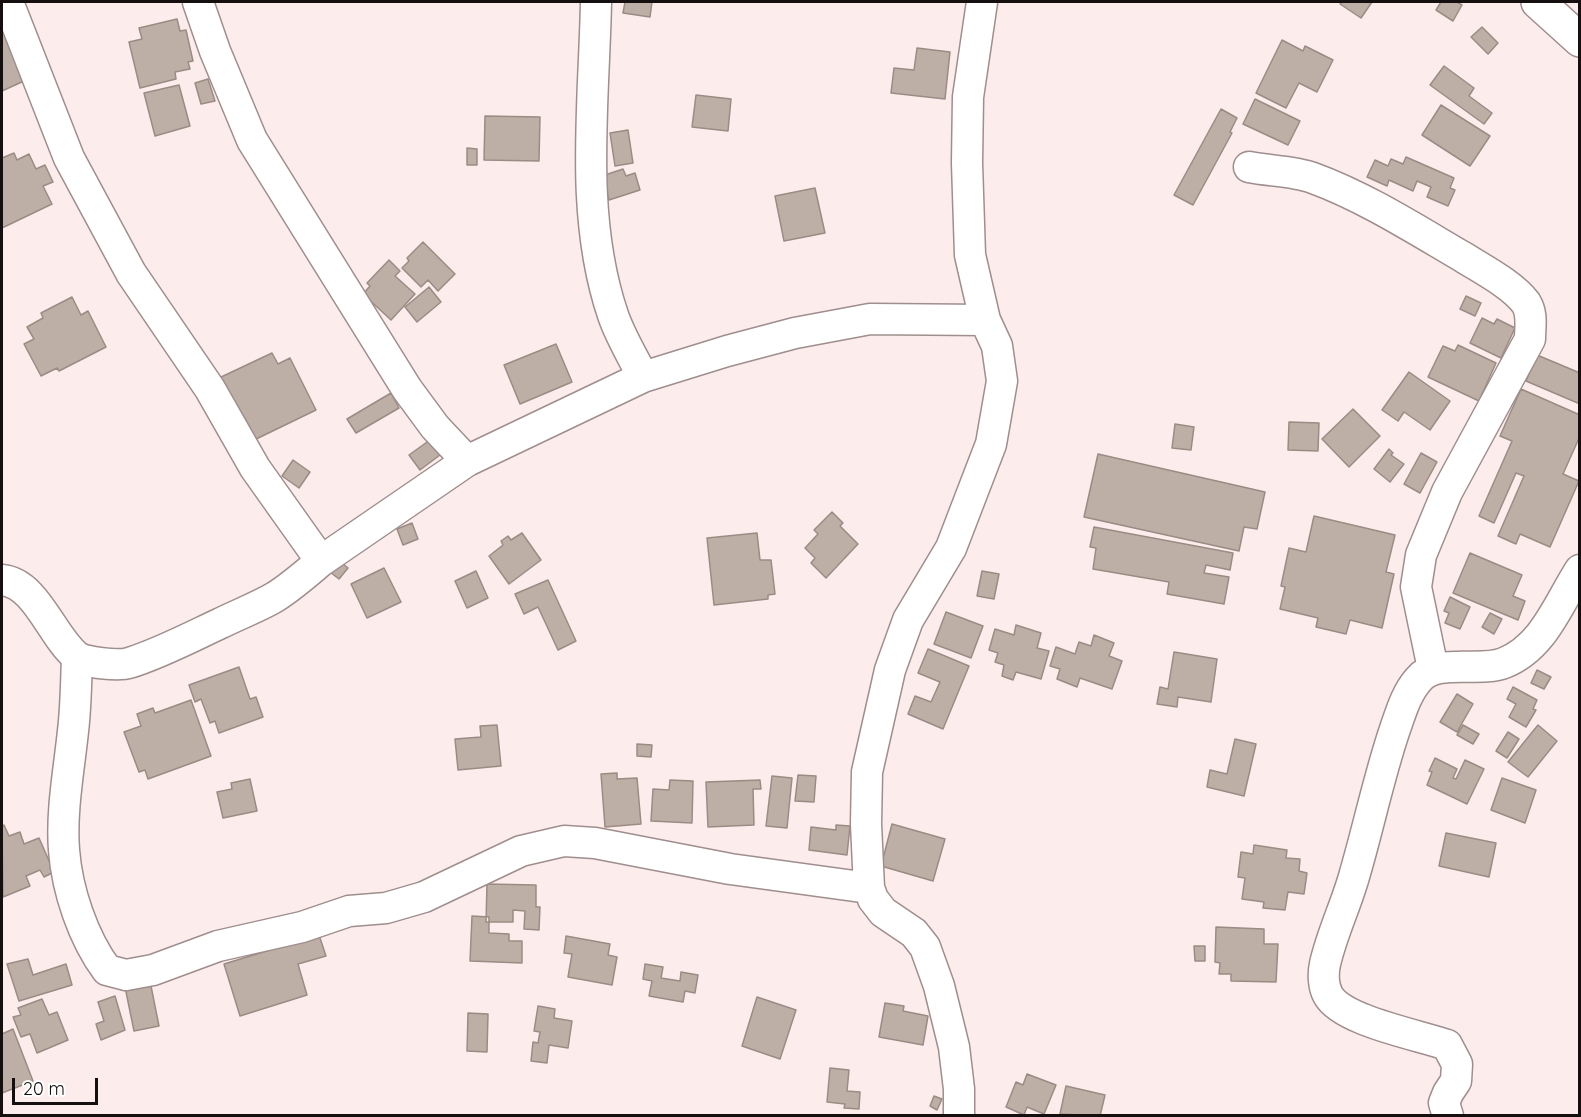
<!DOCTYPE html>
<style>
body{margin:0}
#map{position:relative;width:1581px;height:1117px;overflow:hidden;background:#fcedec;font-family:Quicksand,sans-serif}
canvas{display:block}
.frame{position:absolute;inset:0;border:3px solid #150f0f;pointer-events:none}
.scale{position:absolute;left:12px;top:1078px;width:86px;height:27px;box-sizing:border-box;border:3px solid #150f0f;border-top:0;padding-left:8px;font-size:18px;line-height:21px;white-space:nowrap;color:#150f0f;-webkit-text-stroke:4px #fefefe;paint-order:stroke}
</style>
<div id="map">
<canvas width="1581" height="1117"></canvas>
<div class="frame"></div>
<div class="scale">20 m</div>
</div>
<script>
const g = document.querySelector('canvas').getContext('2d');
g.lineJoin = 'round';
function paint(path, color) { g.fillStyle = color; g.fill(path, 'evenodd'); }
function stroke(path, color, width, dash) { g.strokeStyle = color; g.lineWidth = width; g.lineCap = dash ? 'butt' : 'round'; g.setLineDash(dash || []); g.stroke(path); }
const building = new Path2D(`
 M625,2H652L650,17L623,13Z
 M1342,2H1372L1361,18L1340,4Z
 M1441,2H1457L1462,5L1453,21L1436,10Z
 M2,13L24,81L2,91Z
 M177,19L180,31L186,30L193,61L188,62L190,69L175,72L176,79L140,88L129,42L142,39L139,28Z
 M1482,27L1498,43L1488,54L1471,37Z
 M1282,40L1303,51L1305,46L1333,60L1317,92L1299,83L1286,108L1256,93Z
 M917,48L950,52L945,99L891,93L894,68L914,70Z
 M1444,66L1474,88L1469,96L1492,113L1484,124L1430,85Z
 M208,79L215,101L201,104L195,83Z
 M179,85L190,126L155,136L144,93Z
 M696,95L731,99L728,131L692,127Z
 M1255,99L1300,121L1288,145L1243,124Z
 M1441,105L1490,136L1470,166L1422,135Z
 M1221,109L1237,118L1230,132L1232,133L1193,205L1174,195Z
 M485,116L540,117L539,161L484,160Z
 M628,130L633,163L615,166L610,133Z
 M467,148L477,149V165H467Z
 M14,153L17,160L29,154L36,169L45,165L53,182L43,186L52,204L2,228V158Z
 M1406,157L1454,178L1450,188L1455,190L1448,206L1427,197L1431,187L1417,181L1413,191L1389,180L1387,186L1367,177L1375,160L1388,166L1391,159L1403,164Z
 M623,169L626,176L635,173L640,190L609,200L602,176Z
 M815,188L825,233L784,241L775,196Z
 M423,242L455,274L438,291L428,280L421,287L402,268L409,261L407,258Z
 M389,260L400,271L395,276L415,294L391,320L363,294L370,286L367,283Z
 M429,287L441,302L417,322L405,307Z
 M1466,296L1481,303L1475,316L1460,309Z
 M72,297L81,315L88,311L106,347L59,371L57,368L41,376L24,344L34,339L27,327L43,318L41,313Z
 M1482,318L1494,324L1497,319L1515,328L1501,358L1470,343Z
 M556,344L572,382L520,404L504,365Z
 M1458,345L1496,363L1479,401L1428,377L1443,346L1455,351Z
 M272,353L278,364L290,358L316,410L250,442L219,378Z
 M1537,355L1580,373V404L1526,381Z
 M1409,372L1450,401L1430,430L1404,412L1398,421L1382,410Z
 M1521,389L1580,415V436L1563,474L1579,481L1550,547L1520,534L1516,544L1498,536L1524,476L1516,473L1494,523L1479,516L1512,441L1500,436Z
 M391,393L399,408L356,433L347,419Z
 M1353,409L1380,436L1349,467L1322,439Z
 M1289,422L1319,423L1318,451L1288,450Z
 M1175,424L1194,427L1191,450L1172,448Z
 M434,437L444,452L420,470L409,455Z
 M1389,449L1393,453L1391,455L1404,464L1390,482L1374,469Z
 M1421,453L1437,462L1420,493L1404,484Z
 M1098,454L1265,492L1257,529L1244,527L1239,551L1084,517Z
 M293,460L310,472L299,488L282,476Z
 M832,512L843,523L840,526L858,544L826,578L811,563L815,558L805,548L818,534L814,530Z
 M1314,516L1395,535L1386,572L1394,574L1382,628L1350,620L1346,634L1316,627L1318,618L1280,609L1285,587L1281,586L1289,548L1306,552Z
 M412,523L418,539L403,545L397,529Z
 M1094,527L1233,553L1230,570L1206,565L1204,573L1229,577L1224,604L1167,594L1169,582L1093,569L1096,548L1090,547Z
 M522,533L541,560L509,584L489,556L503,545L501,541L508,536L511,540Z
 M757,533L760,560H771L775,594L768,595V599L714,605L707,538Z
 M1470,553L1522,575L1513,596L1525,601L1518,620L1453,593Z
 M336,558L348,568L339,579L326,569Z
 M384,568L401,602L367,618L351,584Z
 M476,571L488,598L467,608L455,581Z
 M982,571L999,574L994,599L977,596Z
 M548,580L576,641L558,650L538,607L524,614L515,594Z
 M1450,597L1470,607L1460,629L1445,623L1449,613L1444,611Z
 M946,612L983,626L971,658L934,644Z
 M1490,613L1502,619L1494,634L1482,627Z
 M1016,625L1041,633L1037,648L1049,651L1041,679L1016,672L1013,680L1002,676L1004,665L995,662L998,653L989,650L995,629L1014,635Z
 M1094,635L1114,643L1109,656L1122,661L1112,689L1080,678L1077,687L1057,679L1060,669L1050,666L1056,647L1075,654L1079,642L1091,646Z
 M928,649L969,666L943,729L908,714L915,696L931,702L940,682L918,673Z
 M1174,652L1217,659L1211,702L1178,697L1177,707L1157,704L1160,687L1168,689Z
 M239,667L250,699L256,697L263,717L219,733L215,721L210,723L201,699L195,702L189,685Z
 M1537,670L1551,677L1544,689L1531,683Z
 M1513,687L1537,700L1533,709L1536,710L1526,727L1509,717L1516,704L1507,699Z
 M1457,694L1473,704L1457,732L1440,722Z
 M191,700L211,756L148,779L145,770L139,772L124,732L141,726L137,714L153,708L155,713Z
 M497,725L501,766L458,770L455,739L481,737L480,726Z
 M1463,725L1479,734L1473,744L1457,735Z
 M1538,725L1557,741L1528,777L1508,762Z
 M1508,732L1519,739L1507,758L1496,751Z
 M1235,739L1256,744L1244,796L1207,787L1210,770L1227,774Z
 M637,744L652,745L651,757L637,756Z
 M1435,758L1457,769L1453,778L1456,779L1465,760L1484,769L1467,804L1427,785L1432,772L1429,771Z
 M617,773V779L637,778L641,824L605,827L601,774Z
 M798,775L816,776L814,802L795,801Z
 M772,776L792,778L787,828L766,826Z
 M1502,778L1536,790L1525,823L1491,810Z
 M250,779L257,811L223,818L217,792L232,789L231,783Z
 M670,780L693,781L692,823L651,821L653,789L669,790Z
 M760,780L761,789H753L754,825L708,827L706,782Z
 M892,824L945,839L933,881L881,866Z
 M4,825L9,836L20,832L24,844L39,838L54,872L44,877L40,870L26,876L30,886L3,897L2,827Z
 M836,825L850,826L847,855L809,850L811,827L836,830Z
 M1446,833L1496,843L1489,877L1439,866Z
 M1254,845L1287,850L1286,858L1300,859L1299,871L1307,873L1304,894L1288,892L1285,910L1263,908L1264,902L1242,899L1245,878L1238,877L1241,852L1253,854Z
 M487,884L536,885V907H540L539,930L524,929L525,911L513,910V922H486Z
 M472,916L489,917V933L509,934V941H522V963L470,961Z
 M1216,927L1264,929V944H1278L1276,982L1231,981V974H1219L1220,963L1215,962Z
 M319,935L326,956L298,964L307,995L240,1016L224,964Z
 M566,936L610,944L608,955L617,957L612,985L568,977L572,954L564,953Z
 M1194,946H1205V961H1195Z
 M28,959L33,975L66,964L72,985L19,1001L7,964Z
 M645,964L663,967L661,978L680,981L681,972L698,975L695,993L685,991L683,1002L649,996L652,981L643,979Z
 M150,981L159,1026L134,1031L125,987Z
 M115,996L125,1030L101,1040L96,1024L104,1021L98,1002Z
 M757,997L796,1010L780,1059L742,1046Z
 M42,999L49,1015L57,1012L68,1040L37,1053L30,1034L21,1037L13,1017L21,1015L18,1008Z
 M885,1003L904,1006L903,1011L928,1016L923,1045L879,1037Z
 M538,1006L555,1009L554,1018L572,1021L568,1048L549,1045L547,1063L531,1061L533,1042L538,1043L540,1032L534,1031Z
 M468,1013L488,1014L487,1052L467,1051Z
 M13,1029L33,1081L2,1093V1034Z
 M830,1068L849,1070L847,1091L860,1092L859,1109L844,1108L845,1104L827,1102Z
 M1027,1074L1056,1085L1044,1114L1027,1107L1024,1115L1006,1107L1016,1082L1023,1085Z
 M1066,1086L1105,1095L1100,1116L1060,1114Z
 M934,1096L942,1099L937,1110L930,1106Z`);
paint(building, '#beafa6');
stroke(building, '#9a8c84', 1.5);
const minor = new Path2D(`
 M8,2L69,158L131,273L210,389L255,468L321,561
 M198,2L215,51L252,140L407,389L435,427L467,461
 M596,2C594,105 579,215 613,315C620,336 633,357 643,377
 M1249,167C1269,171 1294,171 1313,178C1365,197 1415,229 1463,257C1482,269 1513,285 1526,303C1533,314 1530,327 1530,339L1447,492L1421,555L1416,587L1433,669
 M2,580C36,583 51,635 76,656C84,663 119,666 129,663C159,654 193,636 221,623C239,614 258,607 275,597C291,587 306,574 321,561L467,461L643,377L727,351L795,333L870,319L985,320
 M77,657C76,682 76,707 73,731C69,770 61,811 64,850C67,890 83,938 107,970L126,975L153,970L218,946L302,927L349,911L386,908L424,897L521,851L564,841L595,843L730,869L869,888
 M959,1116V1089L954,1047L939,986L925,947L914,933L883,912L873,899L869,888L866,824L867,772L890,670L908,620L951,548L991,444L1002,381L997,346L985,320L970,255L967,163L968,97L982,2
 M1448,1116L1444,1103L1448,1093L1456,1081L1457,1064L1447,1045C1419,1035 1342,1021 1328,995C1323,986 1323,973 1325,964C1332,933 1347,903 1355,873C1369,825 1379,776 1395,729C1401,712 1406,694 1418,680C1436,657 1479,673 1504,663C1544,647 1558,604 1580,570`);
const tertiary = new Path2D(`
 M1538,2L1580,40`);
stroke(minor, '#9f8e8d', 33);
stroke(tertiary, '#9f8e8d', 36);
stroke(minor, '#fff', 30);
stroke(tertiary, '#fff', 33);
</script>
